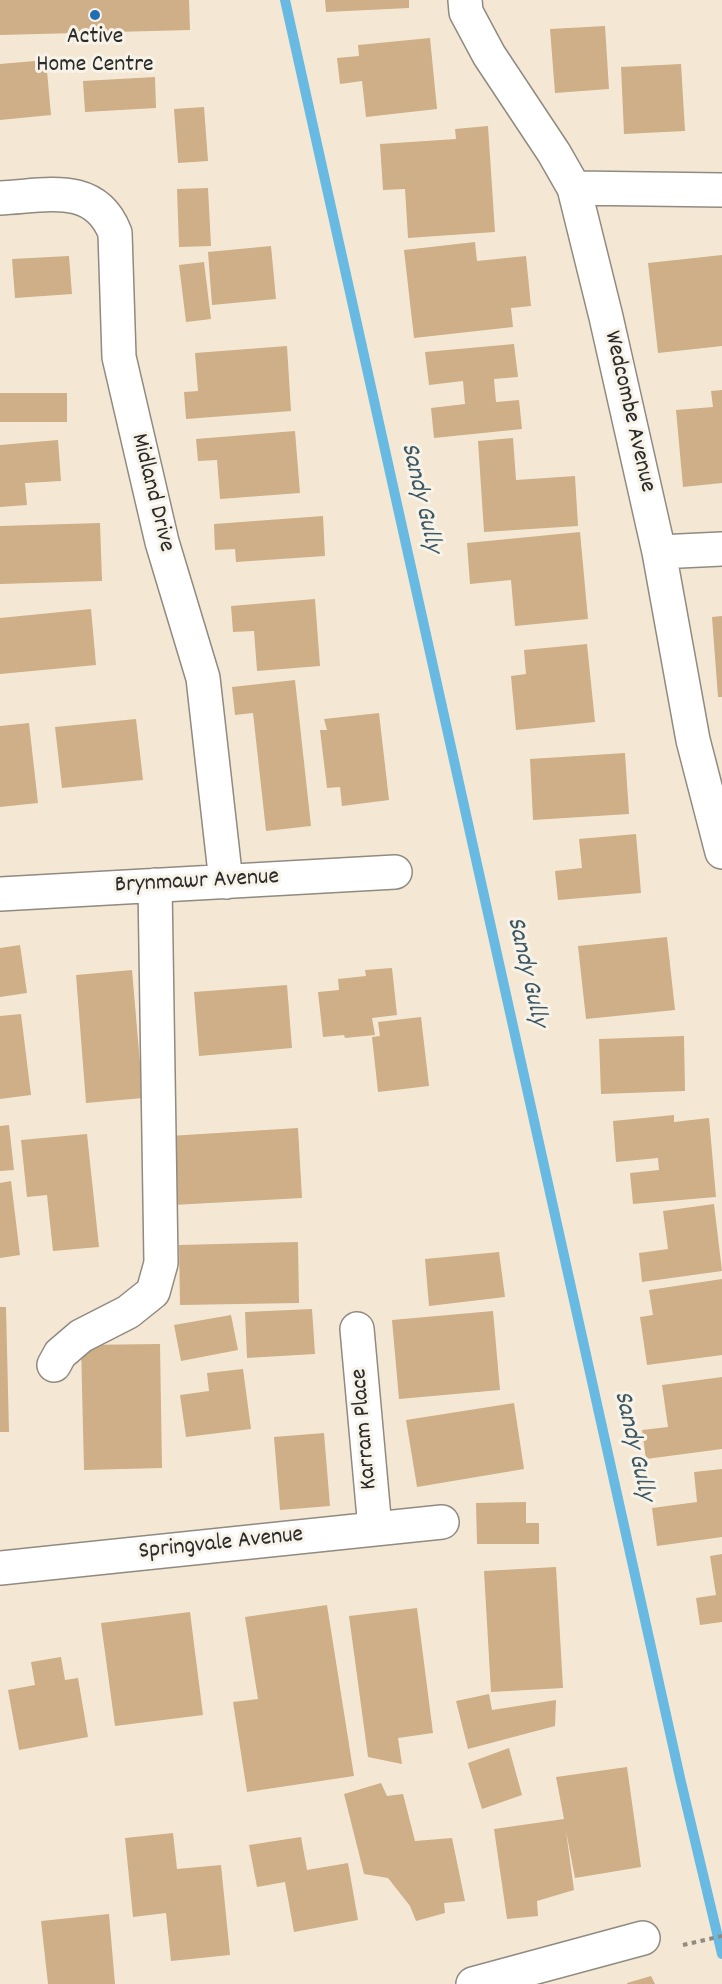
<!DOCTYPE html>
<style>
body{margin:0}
canvas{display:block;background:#f4e8d4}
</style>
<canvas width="722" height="1984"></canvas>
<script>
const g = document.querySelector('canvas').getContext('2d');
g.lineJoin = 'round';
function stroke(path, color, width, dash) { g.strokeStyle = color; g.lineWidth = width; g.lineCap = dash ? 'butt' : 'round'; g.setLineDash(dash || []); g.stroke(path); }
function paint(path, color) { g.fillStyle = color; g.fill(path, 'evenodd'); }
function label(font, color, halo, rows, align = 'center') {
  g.font = font + ' Dekko,sans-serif'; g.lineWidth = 6; g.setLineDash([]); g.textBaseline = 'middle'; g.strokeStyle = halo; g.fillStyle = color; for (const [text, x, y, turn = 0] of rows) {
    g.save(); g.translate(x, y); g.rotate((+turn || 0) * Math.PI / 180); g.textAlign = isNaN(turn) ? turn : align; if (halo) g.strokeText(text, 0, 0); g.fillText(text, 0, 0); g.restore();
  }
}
stroke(new Path2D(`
 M285,0L681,1782L722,1954`), '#68bae3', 10);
paint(new Path2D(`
 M0,0H189L190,30L0,35Z
 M325,0H409V8L326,12Z
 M605,26L609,89L555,93L550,29Z
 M430,38L437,109L366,117L362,81L340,84L337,58L359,56L358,45Z
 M46,60L51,115L0,120V64Z
 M681,64L685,131L624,134L621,67Z
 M155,77L156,108L85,112L83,81Z
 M204,107L208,161L178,163L174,109Z
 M488,126L495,232L408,238L405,189L383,190L380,144L456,139L455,129Z
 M208,188L211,246L179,247L177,189Z
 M475,242L477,261L526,256L531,306L511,308L513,327L414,338L404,250Z
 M271,246L276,299L212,305L208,252Z
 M722,255V346L658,353L648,263Z
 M69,256L72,294L15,298L12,259Z
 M204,262L211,319L186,322L179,265Z
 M514,344L518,377L494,379L496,402L519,400L522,429L434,438L431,408L465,404L463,381L429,385L425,352Z
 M287,346L291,411L186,419L184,392L198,391L195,353Z
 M722,390V483L683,487L676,410L713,407L711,391Z
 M0,393H67V422H0Z
 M295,431L300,493L220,499L217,460L198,461L196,439Z
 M513,438L516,480L575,476L578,526L484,532L478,441Z
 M58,440L61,481L25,483L27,505L0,507V445Z
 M323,516L325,556L236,562L235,549L215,550L214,524Z
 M100,523L102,581L0,584V526Z
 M580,532L588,619L515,626L511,580L470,584L467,543Z
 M315,599L320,666L257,671L254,631L233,632L231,606Z
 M91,609L96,665L0,674V618Z
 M722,616V697H718L712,617Z
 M587,644L595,722L516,730L511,676L526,674L524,650Z
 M295,680L311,826L266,831L253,713L235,715L232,687Z
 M379,713L389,800L342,806L340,787L327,788L320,730H327L324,719Z
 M136,719L143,780L62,788L55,727Z
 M29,723L38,803L0,807V726Z
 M625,753L629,814L533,820L530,759Z
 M636,834L641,893L558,900L555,871L582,868L579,839Z
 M667,937L675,1010L586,1019L578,946Z
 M20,945L27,993L0,997V948Z
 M392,968L397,1015L372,1018L375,1035L345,1038L344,1035L323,1037L318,992L339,990L338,979L366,976L365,970Z
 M132,970L143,1098L86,1103L76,975Z
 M287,985L292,1048L199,1056L194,992Z
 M21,1014L31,1095L0,1099V1016Z
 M421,1017L429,1086L378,1092L372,1037L380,1036L378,1022Z
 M684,1036L685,1091L601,1094L599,1039Z
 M674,1115V1122L709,1118L716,1197L633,1204L630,1173L659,1170L658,1158L616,1162L613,1121Z
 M9,1125L14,1170L0,1171V1126Z
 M298,1128L302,1198L173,1205L169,1136Z
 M87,1134L99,1247L53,1251L47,1195L27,1197L21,1140Z
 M11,1181L20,1255L0,1258V1183Z
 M714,1204L722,1271L642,1282L639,1253L668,1249L663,1211Z
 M298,1242L299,1303L180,1305L179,1245Z
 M499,1252L505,1297L429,1306L425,1259Z
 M722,1279V1355L647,1365L640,1317L653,1315L649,1290Z
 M0,1307H6L9,1432H0Z
 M312,1309L315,1354L247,1358L245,1312Z
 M493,1311L500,1390L399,1399L392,1320Z
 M231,1315L238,1350L181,1361L174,1325Z
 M160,1344L162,1468L84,1470L81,1345Z
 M243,1369L251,1429L186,1437L180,1395L209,1391L207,1373Z
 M722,1377V1449L646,1459L642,1430L668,1427L662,1385Z
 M514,1403L524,1469L417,1487L406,1420Z
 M324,1433L330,1506L280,1510L274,1437Z
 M722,1469V1537L657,1546L652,1508L697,1502L694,1472Z
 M526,1502V1523H539V1544H477L476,1503Z
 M722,1554V1622L700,1625L696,1598L716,1595L710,1556Z
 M556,1567L563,1688L491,1692L484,1571Z
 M327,1605L354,1776L247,1792L233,1702L258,1699L245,1617Z
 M417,1608L433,1733L398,1738L402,1764L368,1757L349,1616Z
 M190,1612L203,1715L115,1726L101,1623Z
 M61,1657L65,1680L78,1678L88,1737L19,1750L8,1690L35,1685L31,1662Z
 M489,1694L492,1710L556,1700L555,1726L468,1749L456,1701Z
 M509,1748L522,1795L482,1809L468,1763Z
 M627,1767L641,1867L575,1878L566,1831L574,1890L537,1901L538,1916L507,1919L494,1829L564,1819L556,1777Z
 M381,1783L387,1796L403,1794L415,1841L452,1838L465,1901L444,1903L445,1913L416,1921L410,1906L388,1878L364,1874L344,1794Z
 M173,1833L177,1869L221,1865L230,1955L171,1961L166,1913L133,1917L125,1838Z
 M301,1837L307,1870L348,1863L358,1920L294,1932L285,1882L257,1887L249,1845Z
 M109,1914L115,1984H48L41,1921Z
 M651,1976L655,1984H627V1983Z`), '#ceaf88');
const street = new Path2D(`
 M465,0L466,12L489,55L554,153L574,188L606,317L659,552L693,740L722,852
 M574,188L722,190
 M0,198C45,196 95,181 115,233L119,357L162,542L203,678L226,882
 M659,552L722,549
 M0,894L395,872
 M357,1329L375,1529
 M54,1365L60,1354L81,1336L128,1312L153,1292L161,1263L155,885
 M0,1568L442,1522
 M473,1984L643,1938`);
stroke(street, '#908a80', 36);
stroke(new Path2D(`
 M683,1945L722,1936`), '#908a80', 4, [4.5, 4.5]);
stroke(street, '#fff', 33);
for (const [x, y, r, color] of [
 [95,15,6,"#1f6fb2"]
]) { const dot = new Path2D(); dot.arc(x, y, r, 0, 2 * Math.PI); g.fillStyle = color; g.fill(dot); stroke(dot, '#f7f3e8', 2); }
label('24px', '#2b2b2b', '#f7f3e8', [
 ["Active",95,39],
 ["Home Centre",95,67]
]);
label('24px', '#2b2b2b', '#f7f3e8', [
 ["Wedcombe Avenue",628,412,77],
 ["Midland Drive",151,493,76],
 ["Brynmawr Avenue",197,883,-3],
 ["Karram Place",366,1429,-95],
 ["Springvale Avenue",221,1545,-6]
]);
label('italic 26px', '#3d5662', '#f7f3e8', [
 ["Sandy Gully",419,498,77],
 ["Sandy Gully",525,972,77],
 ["Sandy Gully",632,1446,77]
]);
</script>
